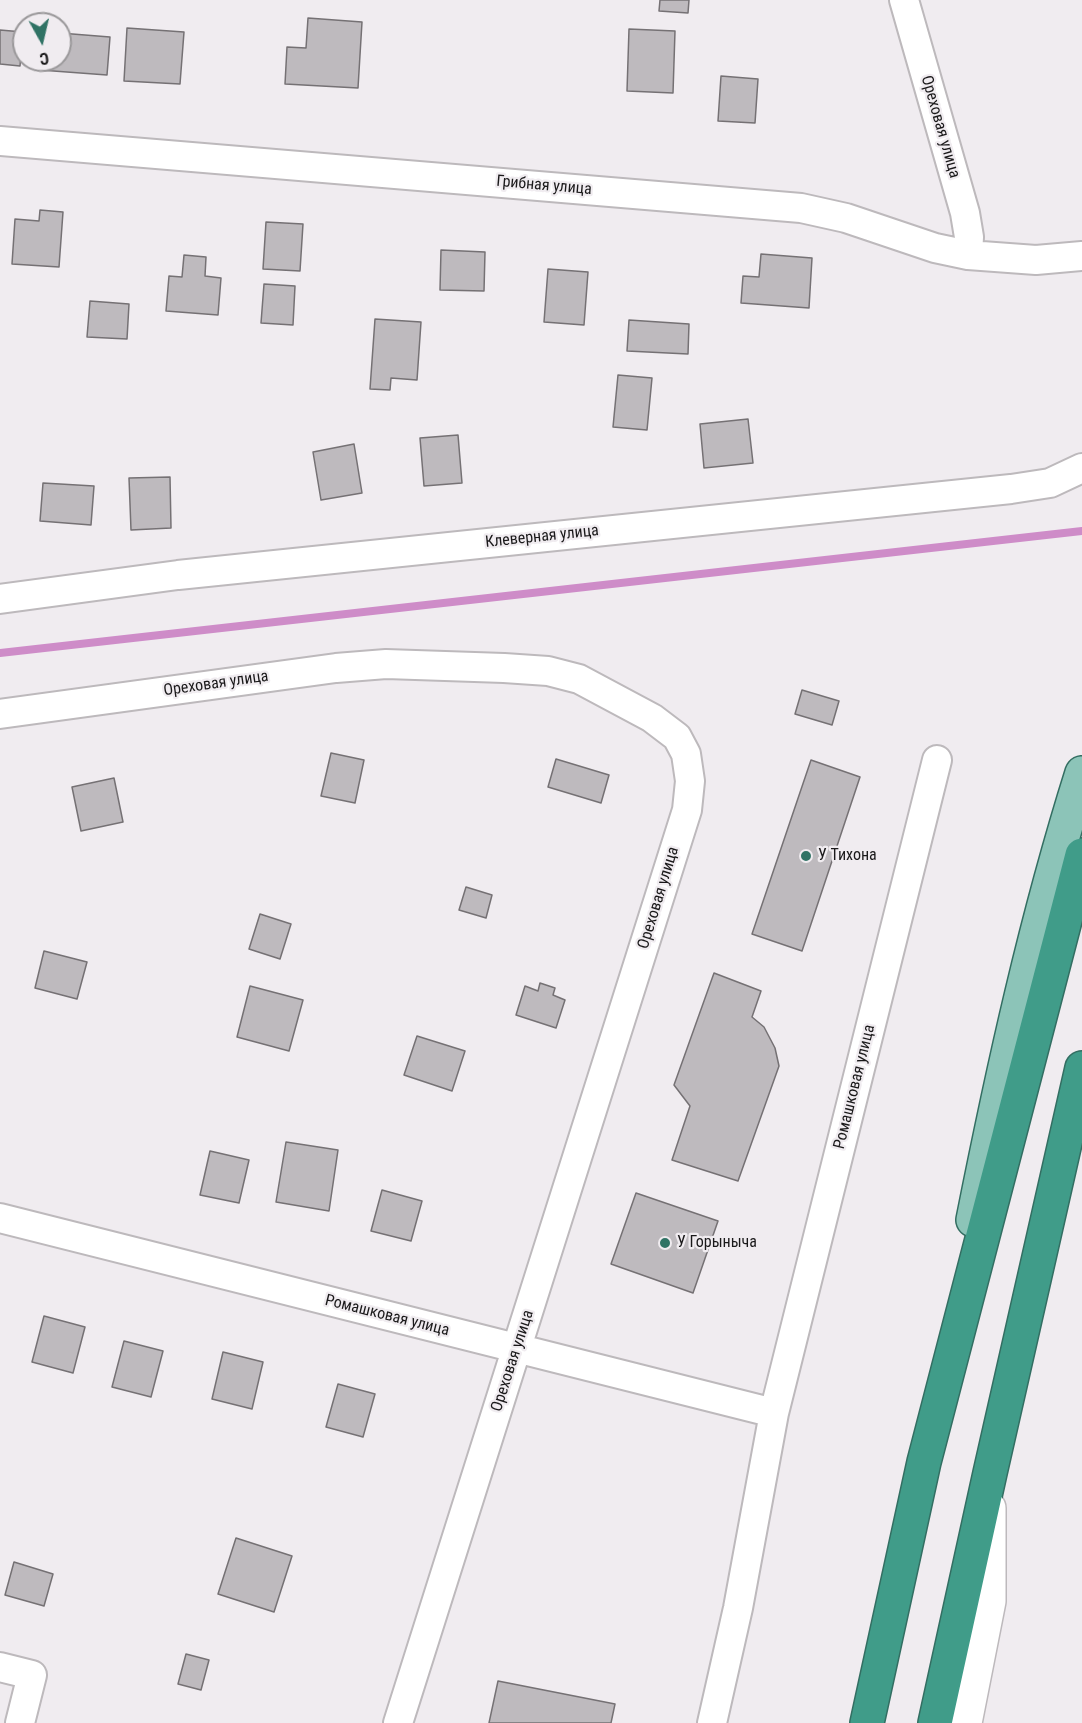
<!DOCTYPE html>
<meta charset="utf-8">
<style>
body{margin:0}
#map{position:relative;width:1082px;height:1723px;overflow:hidden;background:#f0ecf0;font-family:"Roboto Condensed",sans-serif}
canvas{display:block}
.north{position:absolute;left:12px;top:12px;width:60px;height:60px;box-sizing:border-box;background:#f0ecf0;border:2px solid #9a989a;border-radius:50%;rotate:172deg;font-size:16px;font-weight:700;line-height:24px;text-align:center;color:#1a191a}
.north::after{content:'';display:block;margin:auto;width:21px;height:27px;background:#307365;clip-path:polygon(50% 0,100% 100%,50% 72%,0 100%)}
</style>
<div id="map">
<canvas width="1082" height="1723"></canvas>
<div class="north">С</div>
</div>
<script>
const g = document.querySelector('canvas').getContext('2d');
g.lineJoin = 'round';
function stroke(path, color, width, dash) { g.strokeStyle = color; g.lineWidth = width; g.lineCap = dash ? 'butt' : 'round'; g.setLineDash(dash || []); g.stroke(path); }
function paint(path, color) { g.fillStyle = color; g.fill(path, 'evenodd'); }
function label(font, color, halo, rows, align = 'center') {
  g.font = font + ' "Roboto Condensed",sans-serif'; g.lineWidth = 4.5; g.setLineDash([]); g.textBaseline = 'middle'; g.strokeStyle = halo; g.fillStyle = color; for (const [text, x, y, turn = 0] of rows) {
    g.save(); g.translate(x, y); g.rotate((+turn || 0) * Math.PI / 180); g.textAlign = isNaN(turn) ? turn : align; if (halo) g.strokeText(text, 0, 0); g.fillText(text, 0, 0); g.restore();
  }
}
stroke(new Path2D(`
 M0,653L1082,531`), '#ce8cc8', 8);
const building = new Path2D(`
 M660,0H689L688,13L659,11Z
 M308,18L362,22L358,88L285,84L287,47L306,48Z
 M127,28L184,32L180,84L124,81Z
 M629,29L675,31L673,93L627,91Z
 M0,30L23,32L20,66L0,64Z
 M60,33L110,37L107,75L40,70V60H60Z
 M721,76L758,79L755,123L718,121Z
 M40,210L63,212L59,267L12,264L15,219L39,221Z
 M266,222L303,224L300,271L263,269Z
 M441,250L485,252L484,291L440,290Z
 M761,254L812,258L809,308L741,303L743,276L759,277Z
 M184,255L206,257L205,276L221,278L218,315L166,311L169,276L182,277Z
 M548,269L588,272L584,325L544,322Z
 M264,284L295,286L293,325L261,323Z
 M90,301L129,304L127,339L87,337Z
 M375,319L421,322L417,380L391,378L390,390L370,389Z
 M629,320L689,324L688,354L627,351Z
 M618,375L652,378L647,430L613,427Z
 M748,419L753,463L704,468L700,424Z
 M458,435L462,483L424,486L420,438Z
 M354,444L362,493L321,500L313,452Z
 M170,477L171,528L131,530L129,478Z
 M43,483L94,486L91,525L40,521Z
 M802,690L839,701L832,725L795,714Z
 M331,753L364,760L355,803L321,796Z
 M556,759L609,775L601,803L548,787Z
 M811,760L860,777L802,951L752,934Z
 M114,778L123,822L81,831L72,787Z
 M466,887L492,895L486,918L459,910Z
 M260,914L291,924L280,959L249,949Z
 M44,951L87,962L77,999L35,988Z
 M714,973L761,991L752,1017L764,1027L775,1048L779,1066L738,1181L672,1160L690,1106L674,1085Z
 M540,983L555,988L553,995L565,1000L556,1028L516,1015L525,986L538,991Z
 M250,986L303,1000L289,1051L237,1037Z
 M417,1036L465,1051L452,1091L404,1075Z
 M286,1142L338,1150L329,1211L276,1202Z
 M210,1151L249,1160L239,1203L200,1195Z
 M382,1190L422,1201L411,1241L371,1231Z
 M636,1193L718,1221L693,1293L611,1264Z
 M44,1316L85,1327L73,1373L32,1362Z
 M124,1341L163,1351L151,1397L112,1387Z
 M223,1352L263,1362L252,1409L212,1399Z
 M338,1384L375,1394L363,1437L326,1427Z
 M236,1538L292,1556L274,1612L218,1594Z
 M14,1562L53,1574L44,1606L5,1595Z
 M186,1654L209,1660L201,1690L178,1684Z
 M498,1681L615,1704L611,1723H489Z`);
paint(building, '#bebabe');
stroke(building, '#757174', 1.5);
const street = new Path2D(`
 M904,0L965,213L969,237L968,255
 M0,141L801,208L846,218L935,248L968,255L1036,260L1082,256
 M0,599L178,575L1011,489L1050,483L1082,468
 M0,714L336,668L386,664L504,668L548,671L579,679L652,718L677,737L686,754L690,781L687,810L398,1723
 M0,1218L774,1413
 M0,1667L32,1675L20,1723
 M712,1723L738,1608L774,1413L937,760`);
const secondary = new Path2D(`
 M965,1723L989,1601V1508`);
const primary = new Path2D(`
 M973,1220C1003,1069 1036,919 1082,773`);
const highway = new Path2D(`
 M867,1723L924,1462L1082,855
 M935,1723L990,1473L1082,1068`);
stroke(street, '#bdb9bc', 32);
stroke(secondary, '#bdb9bc', 36);
stroke(primary, '#336e62', 36);
stroke(highway, '#336e62', 36);
stroke(street, '#fff', 28);
stroke(secondary, '#fff', 33);
stroke(primary, '#8cc4b8', 33);
stroke(highway, '#409c89', 33);
for (const [x, y, r, color] of [
 [806,856,6,"#307365"],
 [665,1243,6,"#307365"]
]) { const dot = new Path2D(); dot.arc(x, y, r, 0, 2 * Math.PI); g.fillStyle = color; g.fill(dot); stroke(dot, '#f0ecf0', 2); }
label('16px', '#1a191a', '#f0ecf0', [
 ["Ореховая улица",940,127,74],
 ["Грибная улица",544,186,5],
 ["Клеверная улица",542,537,-6],
 ["Ореховая улица",216,684,-8],
 ["Ореховая улица",659,898,-73],
 ["Ромашковая улица",855,1087,-76],
 ["Ромашковая улица",387,1316,14],
 ["Ореховая улица",513,1361,-72]
]);
label('16px', '#1a191a', '#f0ecf0', [
 ["У Тихона",818,856],
 ["У Горыныча",677,1243]
], 'left');
</script>
